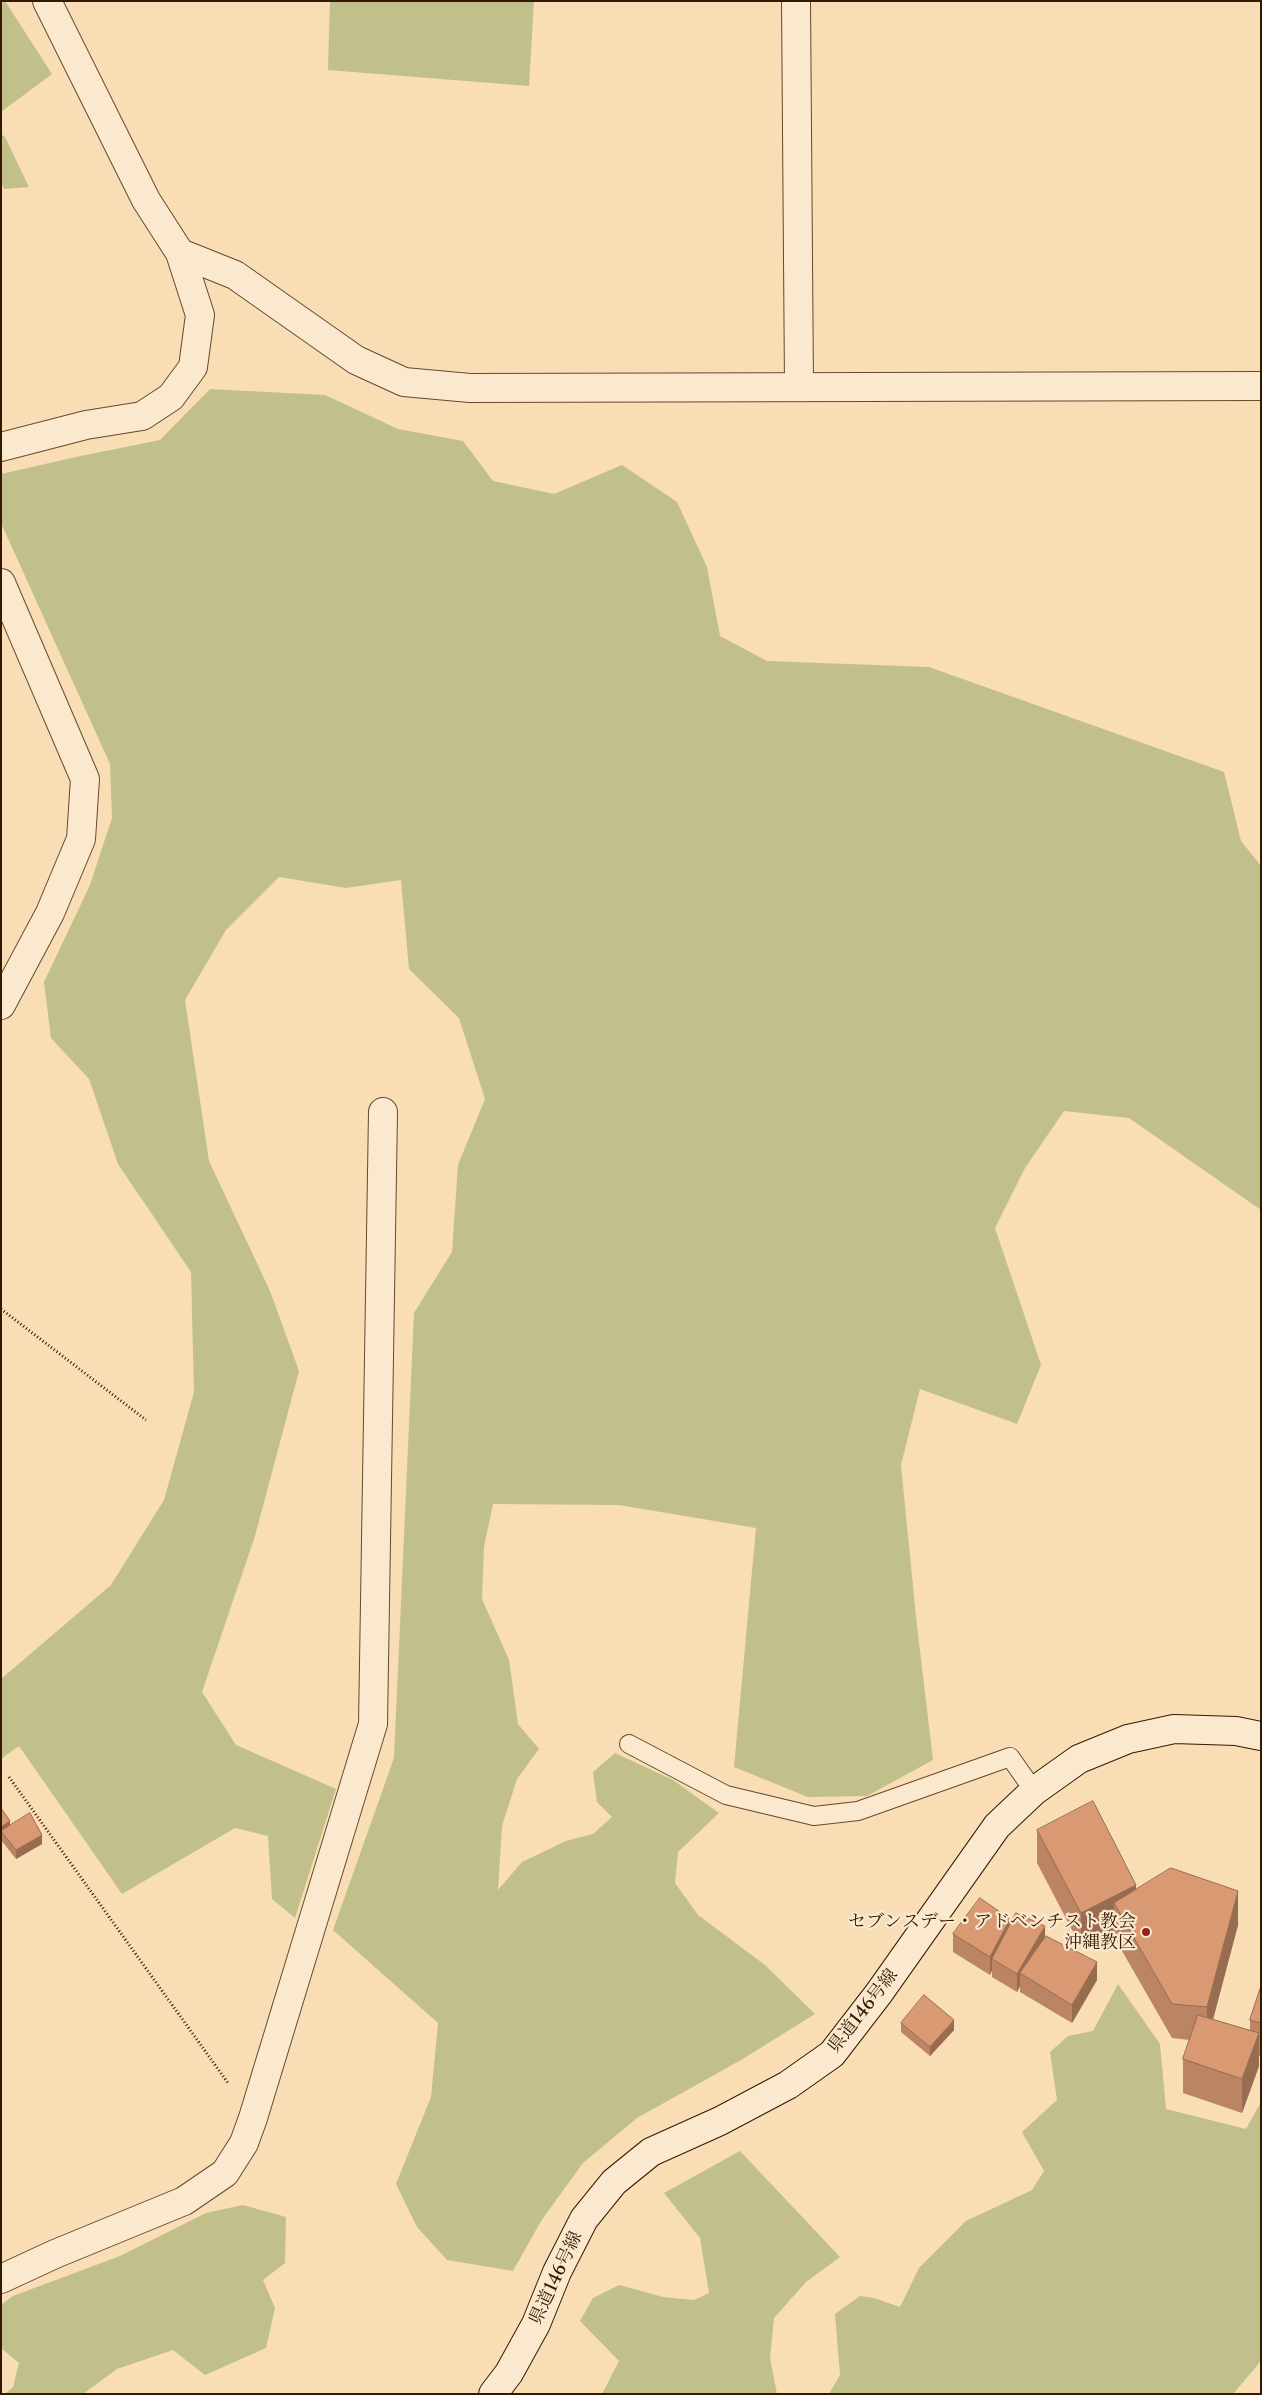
<!DOCTYPE html>
<meta charset="utf-8">
<style>
body{margin:0}
#map{position:relative;width:1262px;height:2395px;overflow:hidden;background:#f8ddb5;font-family:"Libre Caslon Text",serif}
canvas{display:block}
.frame{position:absolute;inset:0;border:2px solid #341900;pointer-events:none}
</style>
<div id="map">
<canvas width="1262" height="2395"></canvas>
<div class="frame"></div>
</div>
<script>
const g = document.querySelector('canvas').getContext('2d');
g.lineJoin = 'round';
function paint(path, color) { g.fillStyle = color; g.fill(path, 'evenodd'); }
function stroke(path, color, width, dash) { g.strokeStyle = color; g.lineWidth = width; g.lineCap = dash ? 'butt' : 'round'; g.setLineDash(dash || []); g.stroke(path); }
function label(font, color, halo, rows, align = 'center') {
  g.font = font + ' "Libre Caslon Text","Noto Serif JP",serif'; g.lineWidth = 4.5; g.setLineDash([]); g.textBaseline = 'middle'; g.strokeStyle = halo; g.fillStyle = color; for (const [text, x, y, turn = 0] of rows) {
    g.save(); g.translate(x, y); g.rotate((+turn || 0) * Math.PI / 180); g.textAlign = isNaN(turn) ? turn : align; if (halo) g.strokeText(text, 0, 0); g.fillText(text, 0, 0); g.restore();
  }
}
paint(new Path2D(`
 M1,1H5L52,74L1,112Z
 M330,1H534L529,86L328,70Z
 M1,134L5,137L29,187L4,189L1,183Z
 M210,389L325,395L398,429L463,441L493,481L554,494L622,465L677,502L707,567L720,636L767,661L929,667L1224,772L1241,841L1261,866V1210L1129,1118L1064,1111L1025,1168L995,1228L1041,1365L1017,1424L920,1389L901,1465L916,1617L933,1760L867,1796L808,1797L734,1767L756,1528L619,1505L493,1504L484,1547L482,1599L509,1660L518,1724L539,1749L517,1779L502,1826L498,1890L522,1862L566,1841L593,1834L612,1817L597,1802L593,1772L615,1753L673,1780L719,1813L678,1852L675,1883L698,1915L765,1965L815,2014L741,2060L637,2118L583,2163L541,2221L513,2271L447,2260L417,2227L396,2184L431,2097L438,2023L333,1930L394,1758L414,1313L452,1252L458,1165L485,1099L459,1018L409,969L401,880L346,888L279,877L226,930L185,1000L209,1161L270,1291L299,1371L255,1536L202,1692L236,1745L336,1789L295,1918L272,1899L268,1836L235,1828L122,1894L19,1746L1,1759V1679L111,1585L164,1500L194,1392L191,1272L118,1164L89,1079L51,1038L44,982L90,885L112,818L110,764L1,523V474L76,457L160,440Z
 M1118,1984L1160,2044L1166,2109L1246,2129L1261,2102V2361L1233,2394H829L840,2375L835,2314L860,2296L874,2298L900,2307L919,2268L966,2221L1032,2190L1044,2171L1022,2132L1057,2100L1050,2052L1068,2036L1093,2031Z
 M740,2151L840,2257L806,2282L774,2318L770,2358L777,2394H602L619,2361L580,2321L593,2298L619,2285L663,2297L694,2300L709,2293L700,2238L664,2193Z
 M243,2205L286,2217L285,2263L263,2280L275,2308L266,2348L205,2375L173,2350L117,2369L83,2394H5L13,2387L19,2363L1,2348V2305L13,2296L120,2256L206,2213Z`), '#c1c08b');
const service = new Path2D(`
 M629,1744L726,1795L814,1816L858,1811L1010,1757L1034,1791`);
const minor = new Path2D(`
 M796,1L799,386
 M180,253L235,275L356,360L404,382L470,388L1261,386
 M1,447L86,425L142,416L171,397L193,367L200,315L180,253L146,200L47,1
 M1,583L85,779L81,839L50,913L1,1005
 M1,2279L55,2254L184,2201L225,2173L244,2143L253,2118L373,1724L383,1112`);
const secondary = new Path2D(`
 M493,2394L509,2373L536,2324L557,2272L584,2219L614,2182L651,2152L720,2121L788,2085L832,2054L879,1993L997,1826L1034,1791L1079,1759L1128,1739L1174,1729L1236,1731L1261,1736`);
stroke(service, '#654a2d', 20);
stroke(minor, '#654a2d', 30);
stroke(secondary, '#341900', 30);
stroke(new Path2D(`
 M1,1309L146,1420
 M9,1777L228,2083`), '#341900', 3, [1, 2.5]);
stroke(service, '#fae9cf', 18);
stroke(minor, '#fae9cf', 28);
stroke(secondary, '#fae9cf', 28);
paint(new Path2D(`
 M1,1808L10,1825L42,1844L16,1859L1,1840Z
 M1037,1830L1136,1890L1238,1925L1213,2020L1250,2030V2020L1261,1986V2057L1259,2056V2066L1242,2113L1183,2093V2059L1190,2040L1172,2038L1114,1937V1930L1081,1947L1037,1863Z
 M1010,1923L1045,1937L1097,1980L1072,2023L1020,1992V1986L1017,1992L992,1977V1970L990,1975L953,1952V1934Z
 M901,2023L954,2030L930,2056L901,2032Z`), '#bb8463');
paint(new Path2D(`
 M10,1821V1831H1V1827Z
 M42,1835V1844L16,1859V1850Z
 M1136,1885V1919L1114,1903V1930L1081,1947V1913Z
 M1238,1891V1925L1207,2041V2007Z
 M1010,1919V1937L992,1959V1970L990,1975V1957Z
 M1045,1926V1944L1020,1973V1986L1017,1992V1974Z
 M1097,1962V1980L1072,2023V2005Z
 M954,2020V2030L930,2056V2047Z
 M1259,2033V2066L1242,2113V2079Z`), '#986c50');
const building = new Path2D(`
 M1093,1801L1136,1885L1081,1913L1037,1830Z
 M1,1808L10,1821L1,1827Z
 M30,1813L42,1835L16,1850L1,1831Z
 M1171,1868L1238,1891L1207,2007L1172,2004L1114,1903Z
 M980,1898L1010,1919L990,1957L953,1934Z
 M1016,1913L1045,1926L1017,1974L992,1959Z
 M1046,1936L1097,1962L1072,2005L1020,1973Z
 M1261,1986V2023L1250,2020Z
 M924,1995L954,2020L930,2047L901,2023Z
 M1198,2015L1259,2033L1242,2079L1183,2059Z`);
paint(building, '#d99a73');
stroke(building, '#986c50', 1);
for (const [x, y, r, color] of [
 [1146,1932,5,"#8f2418"]
]) { const dot = new Path2D(); dot.arc(x, y, r, 0, 2 * Math.PI); g.fillStyle = color; g.fill(dot); stroke(dot, '#fae9cf', 2); }
label('18px', '#341900', '#fae9cf', [
 ["セブンスデー・アドベンチスト教会",1136,1922],
 ["沖縄教区",1136,1943]
], 'right');
label('18px', '#341900', '#fae9cf', [
 ["県道146号線",863,2011,-52],
 ["県道146号線",556,2278,-65]
]);
</script>
